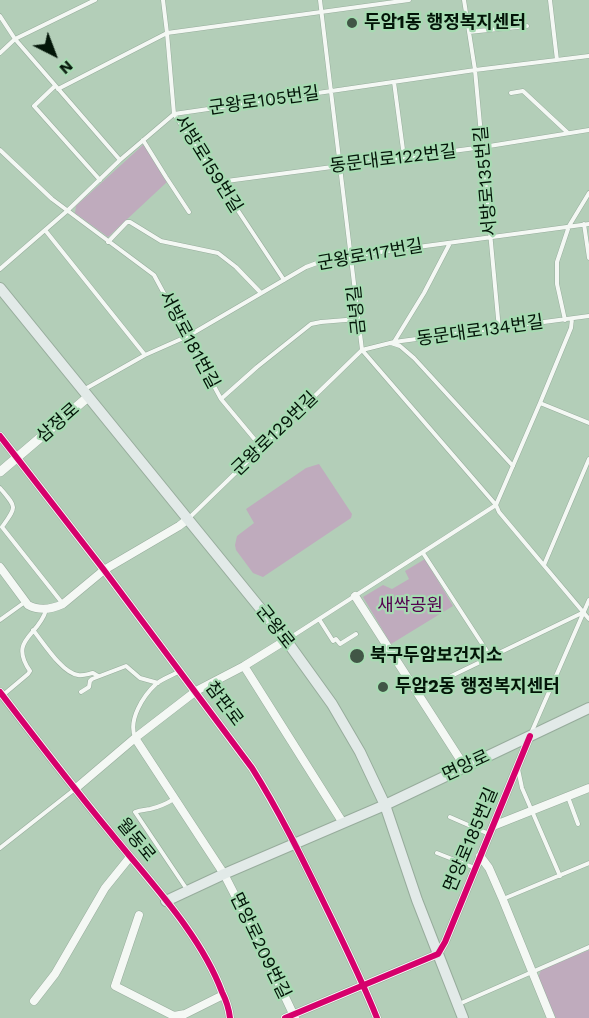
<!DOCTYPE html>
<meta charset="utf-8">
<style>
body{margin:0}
#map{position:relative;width:589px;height:1018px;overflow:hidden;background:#b3ceb8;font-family:"Work Sans",sans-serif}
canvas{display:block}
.north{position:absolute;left:24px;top:24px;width:60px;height:60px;-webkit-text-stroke:4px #a7dab2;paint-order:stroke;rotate:138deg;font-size:16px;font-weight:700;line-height:24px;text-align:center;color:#031508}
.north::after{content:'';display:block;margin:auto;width:21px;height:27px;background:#031508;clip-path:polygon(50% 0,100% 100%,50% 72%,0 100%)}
</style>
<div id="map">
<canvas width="589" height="1018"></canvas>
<div class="north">N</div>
</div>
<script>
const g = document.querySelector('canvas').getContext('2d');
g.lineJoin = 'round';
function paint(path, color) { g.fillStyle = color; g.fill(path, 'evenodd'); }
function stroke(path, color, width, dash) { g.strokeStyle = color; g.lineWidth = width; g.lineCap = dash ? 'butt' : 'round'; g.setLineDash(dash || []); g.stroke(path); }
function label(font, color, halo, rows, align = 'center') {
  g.font = font + ' "Work Sans","Noto Sans KR",sans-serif'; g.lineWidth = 4.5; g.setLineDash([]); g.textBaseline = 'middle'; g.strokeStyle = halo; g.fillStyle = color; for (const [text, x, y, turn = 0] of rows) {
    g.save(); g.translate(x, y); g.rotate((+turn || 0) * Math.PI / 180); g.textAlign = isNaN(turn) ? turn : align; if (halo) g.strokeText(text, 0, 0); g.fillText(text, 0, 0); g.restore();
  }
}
paint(new Path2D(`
 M144,144L167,182L108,237L75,213L76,206Z
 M319,464L352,514L351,518L263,577L253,573L236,550L235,545L237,536L254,523L246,509L306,468Z
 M425,559L453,606L391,644L363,597L383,585L392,589L409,579L405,571Z
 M589,950V1018H556L538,978L541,970Z`), '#bfabbd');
const service = new Path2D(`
 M163,0L167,33L174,114L284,280
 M320,0L362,350L496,505L499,512L589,619
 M464,0L475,70L499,329
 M550,0L557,60
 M0,16L15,39L120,160
 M469,32L527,26
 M0,53L15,39L95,0
 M394,82L404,157
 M55,86L34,106L100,180
 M58,89L167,33L409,0
 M511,93L523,91L567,132
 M143,140L166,177L189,212
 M0,150L52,199L154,275L221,399L261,447
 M219,182L483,147L589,130
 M584,224L589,258
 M45,230L145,355
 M108,242L127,222H130L161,241L218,253L236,267L261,293
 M0,269L67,211L120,160L174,114L475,70L589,56
 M565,320L557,284V262L569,226L589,193
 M394,342L424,293L450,243
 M391,343L400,346L414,358L513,466
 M362,350L394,342L589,316
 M85,389L145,355L188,336L306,267L317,263L351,256L589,224
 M221,399L257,367L311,324L321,322L358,319
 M540,403L589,423
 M0,488C17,508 17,506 2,527L63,604
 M188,519L362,350
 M423,553L490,656
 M544,565L589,459
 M319,619L333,641L336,639L340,644L356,634
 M0,620L25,602
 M33,630C43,642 62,673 78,675C83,676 88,674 93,673L98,676
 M288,639L496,505L540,403L571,328L572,319
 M81,692L89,687L90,681L92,679L126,666L140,678L158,683
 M418,692L584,612
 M3,695L28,674L30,671C8,639 39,636 46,610
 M532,731L589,600
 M135,737C128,720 143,696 156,684C162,679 171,676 178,672
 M518,769L522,788L560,876
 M568,797L578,824
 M174,799C166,804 159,807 150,809C144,810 140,810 135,812L188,891
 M450,817L489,834
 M0,848L75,789
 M437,853L475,868
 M503,899L589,863
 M459,1004L589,947`);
const minor = new Path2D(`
 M0,436L104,570L252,768C279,811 301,856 323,901C342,940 361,978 377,1018
 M0,567L28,605C39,611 52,609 63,604L104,570L179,526L188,519
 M355,596L465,767
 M244,666L343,823
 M0,692C36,739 72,786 110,832C149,881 200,933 222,992C226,1000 229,1009 230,1018
 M135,738L224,874L261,946L295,1018
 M75,789L135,738L196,691L244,666L286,640
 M493,826L589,788
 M480,856L489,868L503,900L551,1018
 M139,915L115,986L174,1016L185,1014L223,995
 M34,1001L55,974L105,888L130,857
 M285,1018L438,954L445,942L530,736`);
const tertiary = new Path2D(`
 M0,472L88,397`);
const secondary = new Path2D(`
 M0,288L286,640L332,704L360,752L385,805L417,900L463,1018
 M166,901L224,874L385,805L589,708`);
stroke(service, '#97ac9c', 5);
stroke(minor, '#97ac9c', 9);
stroke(tertiary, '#97ac9c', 10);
stroke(secondary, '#97ac9c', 12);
stroke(service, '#f4f8f4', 4);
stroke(minor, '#f4f8f4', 8);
stroke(tertiary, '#f4f8f4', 9);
stroke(secondary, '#e2eae8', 10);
stroke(new Path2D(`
 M0,436L104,570L252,768C279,811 301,856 323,901C342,940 361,978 377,1018
 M0,692C36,739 72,786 110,832C149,881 200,933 222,992C226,1000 229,1009 230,1018
 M285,1018L438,954L445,942L530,736`), '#d6006c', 6);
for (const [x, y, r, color] of [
 [352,23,6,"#415646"],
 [357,656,8,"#415646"],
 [383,687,6,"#415646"]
]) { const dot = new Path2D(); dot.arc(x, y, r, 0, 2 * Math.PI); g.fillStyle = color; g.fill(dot); stroke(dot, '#a7dab2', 2); }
label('bold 18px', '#031508', '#a7dab2', [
 ["두암1동 행정복지센터",364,23],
 ["북구두암보건지소",370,656],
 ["두암2동 행정복지센터",395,687]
], 'left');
label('18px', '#031508', '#a7dab2', [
 ["군왕로105번길",264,101,-8],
 ["동문대로122번길",393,159,-7],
 ["서방로159번길",208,164,58],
 ["서방로135번길",486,181,-95],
 ["군왕로117번길",370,255,-10],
 ["금녕길",357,310,-96],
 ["동문대로134번길",480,331,-8],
 ["서방로181번길",189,340,62],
 ["삼정로",58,423,-41],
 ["군왕로129번길",275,434,-44],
 ["군왕로",275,627,52],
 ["참판로",224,704,53],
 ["면앙로",466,766,-25],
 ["월동로",136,840,51],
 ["면앙로185번길",471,840,-67],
 ["면앙로209번길",260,946,64]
]);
label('18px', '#54014f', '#a7dab2', [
 ["새싹공원",410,606]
]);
</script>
